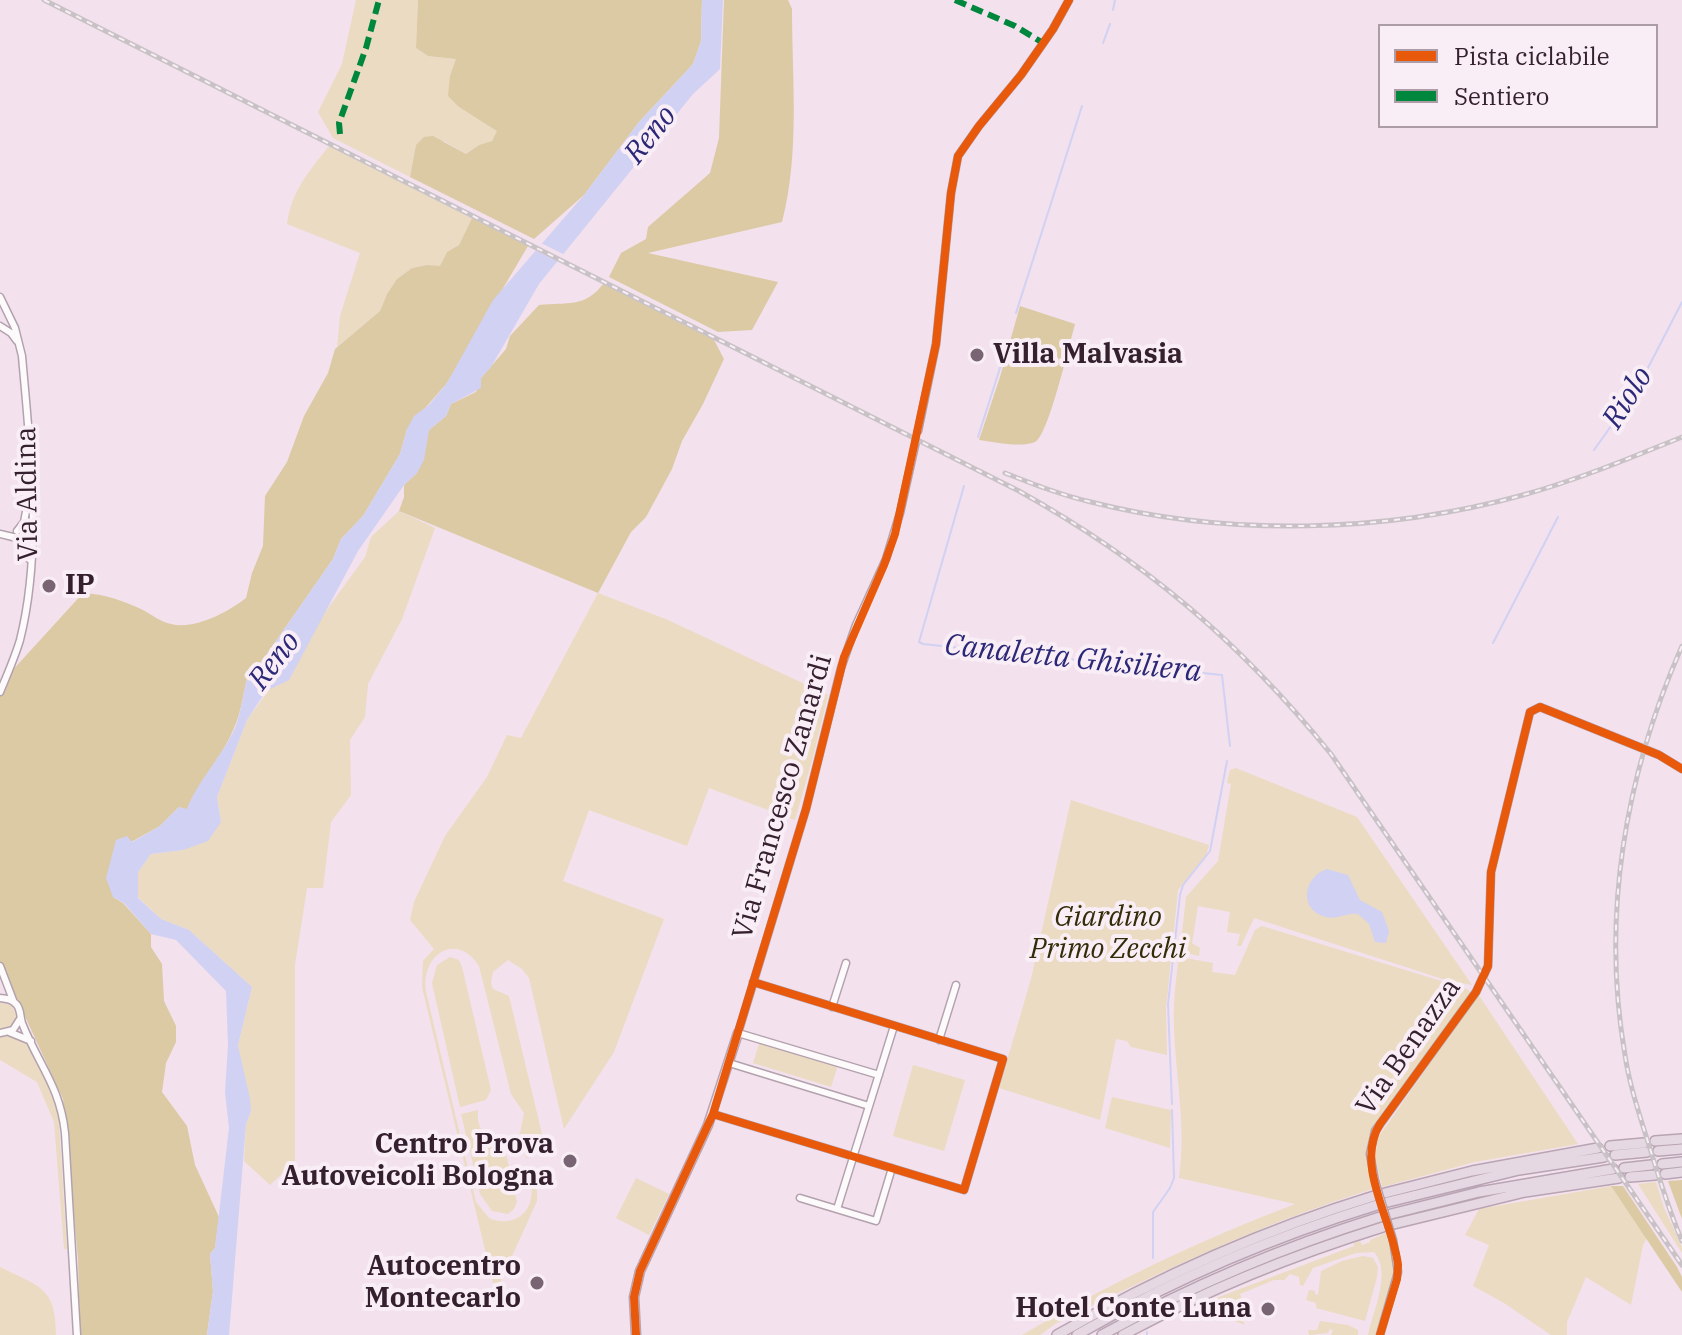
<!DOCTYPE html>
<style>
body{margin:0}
#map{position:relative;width:1682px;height:1335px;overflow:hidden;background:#f3e1ed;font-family:"IBM Plex Serif",serif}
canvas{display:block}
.legend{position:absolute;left:1378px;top:24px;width:280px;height:104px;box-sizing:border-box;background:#f9eef5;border:2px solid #ab9ca6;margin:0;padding:10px 14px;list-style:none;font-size:24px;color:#35202f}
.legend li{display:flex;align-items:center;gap:16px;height:40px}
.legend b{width:40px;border:2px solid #ab9ca6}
</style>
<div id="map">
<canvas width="1682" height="1335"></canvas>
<ul class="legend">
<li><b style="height:10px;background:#e8590c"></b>Pista ciclabile</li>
<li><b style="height:10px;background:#00873e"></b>Sentiero</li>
</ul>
</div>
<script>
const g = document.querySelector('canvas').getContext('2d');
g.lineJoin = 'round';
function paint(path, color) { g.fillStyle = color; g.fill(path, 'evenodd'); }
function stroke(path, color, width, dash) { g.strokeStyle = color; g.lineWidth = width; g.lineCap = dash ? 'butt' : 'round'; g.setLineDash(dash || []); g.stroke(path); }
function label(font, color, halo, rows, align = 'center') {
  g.font = font + ' "IBM Plex Serif",serif'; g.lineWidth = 8; g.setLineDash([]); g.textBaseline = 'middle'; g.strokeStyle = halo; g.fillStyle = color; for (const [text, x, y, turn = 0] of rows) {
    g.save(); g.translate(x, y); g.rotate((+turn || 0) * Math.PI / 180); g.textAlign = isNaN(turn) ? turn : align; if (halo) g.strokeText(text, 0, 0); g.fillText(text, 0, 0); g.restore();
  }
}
paint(new Path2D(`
 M356,0H418L416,48L428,56L457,59L450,76L459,107L498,130L492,141L479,145L466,154L444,141L416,145L410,177L333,138L318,112L342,64Z
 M329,146L472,218L459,245L447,252L440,267L427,265L412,268L397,279L387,294L380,311L337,347L340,316L360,253L287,224C292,190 308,173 329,146Z
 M399,511L435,528L402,619L368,684L365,717L350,740L351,795L331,822L323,888H307L295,965V1162L270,1185L244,1161L246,1124L251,1111L238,1045L252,987L189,930L161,919L138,897V872L151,854L183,850L221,822L217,797L247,720L365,557L371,537Z
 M598,593L668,620L828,695L813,757L795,820L709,788L687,846L589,810L563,881L664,919L614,1052L564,1129L529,978L522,969L508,960L493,972L491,983L493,989L509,996L542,1134C542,1146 538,1156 526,1158L520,1133L524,1113L511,1094L479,966C457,931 420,954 426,992L476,1202L489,1218C506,1226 528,1219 531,1198C533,1189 530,1179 529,1171L537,1191V1201L499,1285L493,1283L422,987L423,961L434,949L410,920L414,902L445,836L487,777L507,735L521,738Z
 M1236,768L1357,817L1472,985L1446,980L1254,918L1241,946H1237L1240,934L1227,932L1230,912L1198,906L1192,943L1200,948L1199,956L1180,952L1186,897L1218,861L1231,784L1227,783L1230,770Z
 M1071,800L1209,845L1206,856L1178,890L1166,1008L1167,1055L1131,1047L1127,1041L1116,1039L1100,1120L999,1088L1031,979Z
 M1262,926L1467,989L1471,993L1369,1136C1365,1156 1367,1170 1373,1189C1262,1223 1158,1273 1055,1324L1040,1335H1022C1109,1283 1201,1240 1295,1204L1179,1178C1187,1127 1175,1075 1174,1024C1173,1003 1176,982 1178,962L1180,957L1213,963L1212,972L1235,975L1255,930Z
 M450,957L459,960L462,967L491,1090L486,1100L460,1107L432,983L437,965Z
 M1478,994L1578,1144L1475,1162L1382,1187L1375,1158L1378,1138Z
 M0,1002L12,1006L16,1014L15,1022L8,1029H0Z
 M9,1035L28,1043L58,1107L67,1249H64L54,1122L37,1082L0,1060V1037Z
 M760,1041L838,1065L831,1087L753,1063Z
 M913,1065L965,1080L944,1151L893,1136Z
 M1112,1097L1171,1110L1170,1148L1105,1128Z
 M478,1110C476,1140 493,1131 505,1149L517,1202L514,1209L508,1214L492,1211L480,1194L461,1114Z
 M636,1178L669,1194L649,1235L616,1218Z
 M1656,1182L1664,1208L1682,1247V1253L1638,1184Z
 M1611,1186L1647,1238L1643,1245L1631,1305L1586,1277L1567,1322V1335H1551L1504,1303L1473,1286L1489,1245L1465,1235L1479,1209Z
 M1386,1233L1395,1266L1377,1335H1368C1373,1311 1392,1272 1374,1252L1356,1253L1313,1268L1303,1286L1300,1285L1299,1277L1290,1274L1284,1280H1274L1240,1294L1242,1300L1238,1313L1245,1325L1206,1310L1203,1303L1354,1246V1243L1360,1241L1362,1245L1370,1242V1240Z
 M1363,1256L1373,1258L1378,1267L1377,1277L1365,1321L1316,1308V1303L1306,1300L1309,1290L1315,1291V1294L1318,1295L1321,1271L1342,1261Z
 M0,1267C39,1287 56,1286 56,1335H0Z
 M1320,1321L1348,1325L1358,1330V1335H1331L1333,1330L1330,1329L1328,1333L1309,1335L1308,1330H1317Z`), '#eadbc2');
paint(new Path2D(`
 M418,0H702L701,41L693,64L639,122L584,195L534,239L410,177L416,145L424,137L433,136L466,154L479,145L492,141L497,131L459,107L448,96L450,76L456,59L428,56L416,48Z
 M724,0H788L792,9C792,80 800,153 782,222L648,253L778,282L752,330L718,332L609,277L621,253L646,239L648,227L710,173L719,138Z
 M472,218L528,246L447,383L407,429L400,454L363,516L341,539L333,559L262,661L258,673L247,679C243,695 241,713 234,728C222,758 198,781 187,810L179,807L160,826L131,842L113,897L123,903L151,934V947L162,964L164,1001L176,1026V1042L166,1063L162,1092L187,1126L195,1165L219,1217L215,1248L210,1254L213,1291L207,1335H80L78,1259L63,1099L0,962V684L83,593C105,594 124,601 143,610C152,615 161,622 171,624C195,630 228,612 246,598L252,573L263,546L265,496L287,462L304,416L328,373L335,349L380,311L387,294L397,279L412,268L427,265L440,266L447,252L459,245Z
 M603,284L714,340L724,359L703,404L682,441L672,469L646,517L631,532L598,593L399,511L404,497V485L417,473L429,430L446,416L451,404L476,392L481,378L506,349L510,336L539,305C567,302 585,308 603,284Z
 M1020,306L1075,324C1070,342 1048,437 1035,442C1020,448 994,442 979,440L1000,377Z
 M1682,1180V1219L1668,1181Z
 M1611,1186H1623L1677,1267L1682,1277V1292Z`), '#dbcaa4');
paint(new Path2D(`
 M702,0H723L720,69L693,94L539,284L491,367L481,378V388L451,404L446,416L429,430L424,460L417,473L404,485L358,551L289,680L266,691L247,720L217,797L221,822L208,841L183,850L151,854L138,872V898L161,919L189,930L252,987L238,1045L250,1099L251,1111L246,1124L229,1335H207L213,1291L210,1254L215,1248L229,1128L225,1093L228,1045L226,991L176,940L151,934L124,903L113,897L106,878L116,840L127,836L132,842L160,826L179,807L187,809C198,780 222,757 235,728C241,713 243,695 247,679L258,673L262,661L333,559L341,539L363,516L400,454L407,429L414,416L429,405L447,383L493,300L584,195L639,122L693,64L701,41Z
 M1327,869L1348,875L1360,900L1382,912L1389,931L1386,943L1375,942L1369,924L1358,914C1347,912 1337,920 1326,917C1298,910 1303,877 1327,869Z`), '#d1d1f3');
paint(new Path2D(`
 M539,242L567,256L561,263L532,249Z`), '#f3e1ed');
stroke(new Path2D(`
 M1113,10L1115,0
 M1103,43L1110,24
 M1016,313L1082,106
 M978,437L1007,346
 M1594,450L1636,391L1682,302
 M964,486L919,642L923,644L1222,675L1230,746
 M1493,643L1558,517
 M1172,1104L1168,1004L1180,895L1183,885L1210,851L1227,761
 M1153,1258V1212L1170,1188L1174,1178L1172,1110
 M1147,1335V1332`), '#d1d1f3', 2);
const minor = new Path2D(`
 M0,297L15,328L22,356C30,449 43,548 20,640C15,657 7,675 0,692
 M0,326L11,333L17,341
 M918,431L936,344L951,193L958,156L979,126L1021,75L1053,29L1069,0
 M17,531L24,522L28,501
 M0,534L17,538L32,534
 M17,538L24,545L29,559
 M0,966L13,1000
 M0,998C7,999 12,999 17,1005C21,1011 20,1017 22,1023C38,1064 60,1086 65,1133L77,1335
 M832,1007L846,963
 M9,1032L31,1041
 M0,1033L13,1030L20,1019
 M939,1040L956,985
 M729,1063L869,1106
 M879,1075L738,1033L806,809L841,668L856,625L886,559L900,513L916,441
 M713,1114L964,1190L1003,1059L753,982
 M1375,1181L1370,1154L1375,1131L1476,992L1488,966L1491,872L1530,712L1540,707L1659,755L1682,769
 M800,1198L876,1221L892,1168
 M837,1209L894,1026
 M1380,1335L1398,1272L1393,1240`);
const major = new Path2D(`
 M636,1335L634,1297L640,1271L708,1125L738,1033`);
const highway = new Path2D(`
 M1655,1141L1682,1139
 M1610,1146L1644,1143
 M1658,1151L1682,1149
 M1615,1155L1647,1152
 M1662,1164L1682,1162
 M1624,1168L1651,1165
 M1665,1174L1682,1172
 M1630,1177L1655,1175
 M1385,1193L1472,1171L1598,1148
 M1388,1202L1519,1170L1604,1157
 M1391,1214L1479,1192L1613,1169
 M1394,1224L1525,1192L1619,1178
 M1057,1335C1158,1277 1263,1230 1374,1196
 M1077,1335C1172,1280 1272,1237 1377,1205
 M1102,1335C1191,1286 1283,1247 1380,1217
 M1123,1335C1206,1290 1293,1255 1383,1227`);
stroke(minor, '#b3a2ae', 9);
stroke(major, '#b9a4b3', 11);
stroke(highway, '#b9a4b3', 12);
stroke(minor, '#fdfafc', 6);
stroke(major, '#f0e6ed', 8);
stroke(highway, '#e5d8e2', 9);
const rail = new Path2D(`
 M44,0L1019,491C1146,562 1239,641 1331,754L1682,1265
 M1005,473C1033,484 1061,495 1091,502C1228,537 1386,533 1523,495C1577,480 1630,458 1682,437
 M1682,646C1625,775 1601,916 1625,1055C1630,1089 1642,1122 1652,1155C1661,1184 1670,1213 1682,1241`);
stroke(rail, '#c8c2c6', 5);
stroke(rail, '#f9eef5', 2, [6]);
const minorBridge = new Path2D(`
 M1375,1181L1393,1240`);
stroke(minorBridge, '#b3a2ae', 9, []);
stroke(minorBridge, '#fdfafc', 6);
stroke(new Path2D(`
 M955,0L1015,26L1043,43
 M340,134L339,123L366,48L379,0`), '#00873e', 6, [12, 6]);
stroke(new Path2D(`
 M713,1114L964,1190L1003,1059L753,982
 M636,1335L634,1297L640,1271L713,1114L806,809L844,657L884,565L895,534L936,344L951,193L958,156L979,126L1021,75L1053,29L1069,0
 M1380,1335L1397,1279L1398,1265C1393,1221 1354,1165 1380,1124L1476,992L1488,966L1491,872L1530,712L1540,707L1659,755L1682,769`), '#e8590c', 8);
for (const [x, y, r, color] of [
 [977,355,8,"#786472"],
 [49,586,8,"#786472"],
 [570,1161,8,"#786472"],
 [537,1283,8,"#786472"],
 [1268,1309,8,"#786472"]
]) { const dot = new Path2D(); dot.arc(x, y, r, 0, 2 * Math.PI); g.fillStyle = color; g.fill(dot); stroke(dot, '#f9eef5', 3); }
label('bold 28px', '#35202f', '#f9eef5', [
 ["Villa Malvasia",993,355,"left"],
 ["IP",65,586,"left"],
 ["Centro Prova",554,1145],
 ["Autoveicoli Bologna",554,1177],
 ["Autocentro",521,1267],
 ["Montecarlo",521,1299],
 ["Hotel Conte Luna",1252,1309]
], 'right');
label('28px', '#35202f', '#f9eef5', [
 ["Via Aldina",28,494,-91],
 ["Via Francesco Zanardi",783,797,-74],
 ["Via Benazza",1409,1047,-55]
]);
label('italic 28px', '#332c08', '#f9eef5', [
 ["Giardino",1108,918],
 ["Primo Zecchi",1108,950]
]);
label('italic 30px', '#2b2877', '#f9eef5', [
 ["Reno",651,135,-52],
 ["Riolo",1628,398,-58],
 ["Canaletta Ghisiliera",1073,659,6],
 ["Reno",275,661,-53]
]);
</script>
